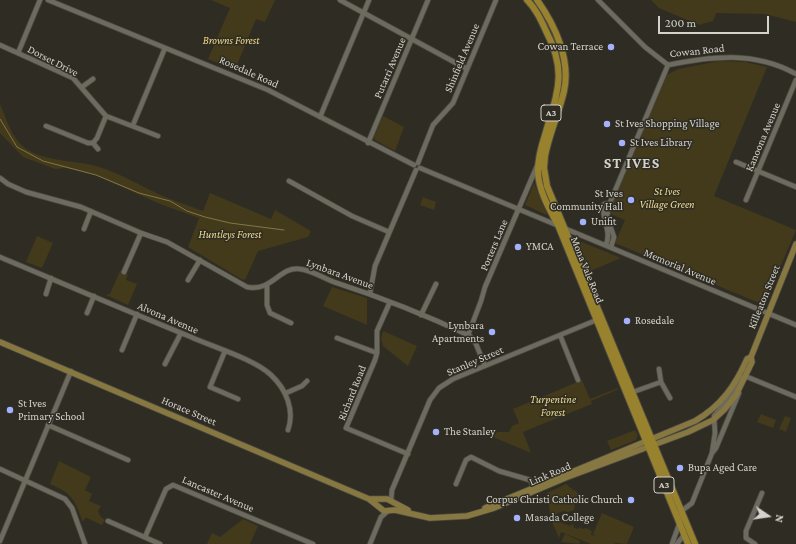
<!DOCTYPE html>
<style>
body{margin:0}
#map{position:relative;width:796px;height:544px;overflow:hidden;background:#2f2c23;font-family:"Crimson Pro",serif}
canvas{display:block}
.north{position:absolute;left:748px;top:496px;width:40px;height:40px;-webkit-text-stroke:3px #2f2c23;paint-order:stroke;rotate:103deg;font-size:11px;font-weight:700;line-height:16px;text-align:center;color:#d3d2cc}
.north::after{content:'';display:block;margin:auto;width:14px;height:18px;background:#d3d2cc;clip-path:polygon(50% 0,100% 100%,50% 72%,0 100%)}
.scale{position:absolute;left:658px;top:16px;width:111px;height:18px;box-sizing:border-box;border:2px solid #d3d2cc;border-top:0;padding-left:5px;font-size:12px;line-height:14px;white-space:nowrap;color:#d3d2cc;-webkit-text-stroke:3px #2f2c23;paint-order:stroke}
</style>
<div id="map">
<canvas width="796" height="544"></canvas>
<div class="north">N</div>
<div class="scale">200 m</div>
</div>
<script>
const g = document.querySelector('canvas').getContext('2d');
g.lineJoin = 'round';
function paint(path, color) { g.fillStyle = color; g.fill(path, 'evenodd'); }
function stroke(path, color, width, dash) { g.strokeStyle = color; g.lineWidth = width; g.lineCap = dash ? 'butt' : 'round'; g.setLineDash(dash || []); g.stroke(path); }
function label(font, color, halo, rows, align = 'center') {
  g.font = font + ' "Crimson Pro",serif'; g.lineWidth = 3; g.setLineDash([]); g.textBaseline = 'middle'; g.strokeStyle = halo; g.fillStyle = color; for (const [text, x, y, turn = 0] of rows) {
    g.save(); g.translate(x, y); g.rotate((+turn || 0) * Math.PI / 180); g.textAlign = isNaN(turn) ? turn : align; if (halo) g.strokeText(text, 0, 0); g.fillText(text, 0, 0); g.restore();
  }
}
paint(new Path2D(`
 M211,0H275L265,22L256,19L235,70L208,59L230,8Z
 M651,0H796V22L765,14L716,13L713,21L699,25L659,8Z
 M719,61L745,62L767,67L714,196L796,230L764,305L615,243L625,220L608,213L667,75L678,69Z
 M0,104C7,120 12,140 28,150C49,162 73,160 96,166C121,173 142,187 165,197C177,202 190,206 203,211L210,193L271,219L275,210L311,231L308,237L258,251L245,280L241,279L188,247L199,218L160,204L93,174L65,168L55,169L23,157L0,133Z
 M383,116L404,127L395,151L375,140L374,137Z
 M534,183L547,214V215L525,205Z
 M423,197L436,202L434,210L420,205Z
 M37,236L53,243L42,268L26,262Z
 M577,240L621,258L588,272L575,241Z
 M120,271L128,274L126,280L137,284L128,305L106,295L110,294Z
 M332,287L367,298V325L323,306Z
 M383,331L417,346L408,366L383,346L381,338Z
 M582,380L590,399L618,388L619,389L591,401L592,404L523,432L531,453L493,437L497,432H509L512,426L519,423L513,409Z
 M761,414L776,420L773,428L757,422Z
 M785,416L791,418L786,432L779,429Z
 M635,430L638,435L636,440L611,450L607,441Z
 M59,461L91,477L85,490L92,494L89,501L101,506L98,511L100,516L105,520L102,525L87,518H85L83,522C74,499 73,494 50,484Z
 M566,484L573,490L576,491L578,494L573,503L575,505L574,510L568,512L563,511L556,514L557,521L570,526L572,524L574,525L573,527L578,529L580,527L582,529L586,528L592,531L591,535L596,536L593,534L602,513L634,527L627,544L615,543V544H591L561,532L559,538L551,520L547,493Z
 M243,519L258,526L250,544H207L212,533L220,537Z
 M565,534L580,541L579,544L561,542Z`), '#423a1b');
stroke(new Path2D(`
 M0,119L17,147L43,161L96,175L139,193L170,201L187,211L205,217L230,223L284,230`), '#837647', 1);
const minor = new Path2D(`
 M48,0L268,90L414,165
 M340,0L467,69
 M598,0L645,47L668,65C712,56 755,51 796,74
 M0,45L73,78L106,116L158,136
 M18,53L40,0
 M82,87L93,79
 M320,117L369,0
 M133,125L165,48
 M46,126L88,143H93L97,138L106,116
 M93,143L98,149
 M368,143L428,0
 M736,162L796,187
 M418,163L433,125L453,103L496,0
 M420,168L796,325
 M0,178L8,184L26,192L81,207L141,233L167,242L247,287C273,292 279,266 300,269C311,270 323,278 334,282C380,297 426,315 470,336L476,344L485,366
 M289,181L352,216L389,232
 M746,200L796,80
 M602.5 207a3.5 3.5 0 1 1 7 0a3.5 3.5 0 1 1-7 0Z
 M609,205L668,65
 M603,209C604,222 611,233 606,245
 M608,210L607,217L614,237L611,247
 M84,229L91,211
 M0,257C64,284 127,311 191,337C213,347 254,359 271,375C286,389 295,410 288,430
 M124,272L141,233
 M188,280L200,260
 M267,285V305L270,313L291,323
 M370,293L375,266L416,170
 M46,294L51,278
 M390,302L377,331V353L375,360L346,428L408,454
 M87,313L94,296
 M421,315L436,284
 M468,335L481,301L485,287L537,166
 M560,335L578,380
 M337,338L377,353
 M122,350L137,314
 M225,351L210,387L238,399
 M165,364L181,333
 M744,379L745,376L796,397
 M661,382L670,398
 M633,392L661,382L659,369
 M286,393L302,386L307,381
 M48,425L128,460
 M713,452L716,448L739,393
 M0,469L65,499L72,508L85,544
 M456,484L466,460L471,457L499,471L530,480L534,487
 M391,501L392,490L430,400L439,388L453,379L599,319
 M108,521L160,544
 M145,537L166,489L173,485L313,544
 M0,541L71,371
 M370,544L381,517L388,511
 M672,544L681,519L679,513L692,503L712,453L715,433L714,416L734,392L740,377
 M677,544L684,535
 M755,544L746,538V531L762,493`);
const major = new Path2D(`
 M0,342L369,499L384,511L395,510L430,518L467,516L494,508L565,478L688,432L713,420L724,410L736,395L752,362L751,357L796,244
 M369,499H387L408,510
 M485,508L695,421C721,406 735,386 747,359L751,357`);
const highway = new Path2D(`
 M527,0C536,9 541,20 546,31C568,73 557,93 545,135C541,147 538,158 538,171C538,189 549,209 558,225L688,544
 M537,0C555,25 571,60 564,91C559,113 549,134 545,156L544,168L547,186L695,544`);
stroke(minor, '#4c4a42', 6);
stroke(major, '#4c4a42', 7);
stroke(highway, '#4c4a42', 8);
stroke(minor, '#6d6a60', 4.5);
stroke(major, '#877841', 5.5);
stroke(highway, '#98822d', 6);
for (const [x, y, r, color] of [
 [611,47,4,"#a2b2fd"],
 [607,124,4,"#a2b2fd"],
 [622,143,4,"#a2b2fd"],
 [631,200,4,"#a2b2fd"],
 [583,222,4,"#a2b2fd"],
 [518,247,4,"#a2b2fd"],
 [627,321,4,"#a2b2fd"],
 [492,332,4,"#a2b2fd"],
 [10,410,4,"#a2b2fd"],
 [436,432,4,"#a2b2fd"],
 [680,468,4,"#a2b2fd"],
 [631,500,4,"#a2b2fd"],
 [517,518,4,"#a2b2fd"]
]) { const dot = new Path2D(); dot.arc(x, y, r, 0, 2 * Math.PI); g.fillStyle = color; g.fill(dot); stroke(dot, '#2f2c23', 1.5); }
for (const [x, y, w] of [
 [551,113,20],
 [664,485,20]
]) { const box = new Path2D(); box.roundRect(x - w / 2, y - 8, w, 16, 3); g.fillStyle = '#2f2c23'; g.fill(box); stroke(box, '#d3d2cc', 1); }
label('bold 10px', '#d3d2cc', null, [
 ["A3",551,113],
 ["A3",664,485]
]);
label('italic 11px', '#eed98e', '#2f2c23', [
 ["Browns Forest",231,41],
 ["St Ives",667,192],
 ["Village Green",667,205],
 ["Huntleys Forest",230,235],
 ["Turpentine",553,400],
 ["Forest",553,413]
]);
label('11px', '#d3d2cc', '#2f2c23', [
 ["Cowan Terrace",603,47,"right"],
 ["St Ives Shopping Village",615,124],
 ["St Ives Library",630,143],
 ["St Ives",623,194,"right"],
 ["Community Hall",623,207,"right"],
 ["Unifit",591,222],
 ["YMCA",526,247],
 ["Rosedale",635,321],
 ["Lynbara",484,326,"right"],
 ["Apartments",484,339,"right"],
 ["St Ives",18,404],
 ["Primary School",18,417],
 ["The Stanley",444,432],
 ["Bupa Aged Care",688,468],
 ["Corpus Christi Catholic Church",623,500,"right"],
 ["Masada College",525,518]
], 'left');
label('11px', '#d3d2cc', '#2f2c23', [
 ["Cowan Road",697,51,-6],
 ["Shinfield Avenue",462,58,-67],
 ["Dorset Drive",53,61,27],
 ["Putarri Avenue",390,68,-67],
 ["Rosedale Road",249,72,24],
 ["Kanoona Avenue",763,137,-67],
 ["Porters Lane",494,245,-67],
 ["Memorial Avenue",680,267,23],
 ["Mona Vale Road",587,270,68],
 ["Lynbara Avenue",340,274,20],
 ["Killeaton Street",764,297,-68],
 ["Alvona Avenue",168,318,23],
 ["Stanley Street",475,361,-23],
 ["Richard Road",352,393,-68],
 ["Horace Street",189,411,23],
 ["Link Road",550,474,-23],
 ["Lancaster Avenue",218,494,23]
]);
g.letterSpacing = '1px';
label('bold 15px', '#d3d2cc', '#2f2c23', [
 ["ST IVES",632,163]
]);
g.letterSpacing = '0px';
</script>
